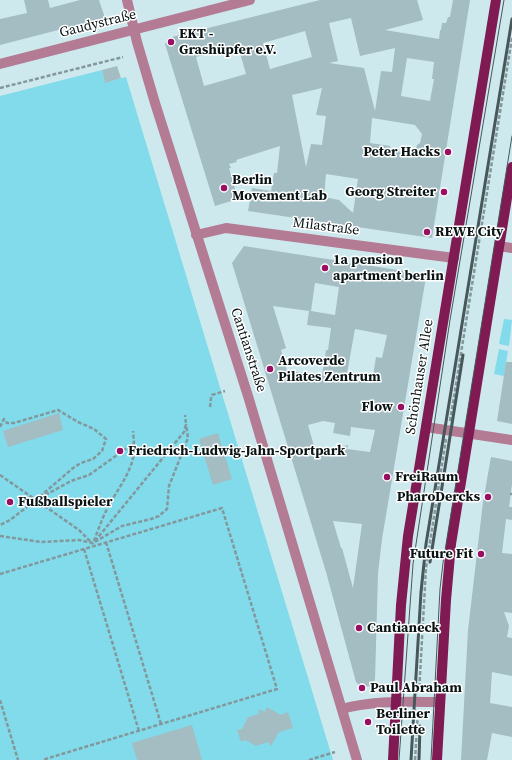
<!DOCTYPE html>
<meta charset="utf-8">
<style>
body{margin:0}
canvas{display:block;background:#cee9ee}
</style>
<canvas width="512" height="760"></canvas>
<script>
const g = document.querySelector('canvas').getContext('2d');
g.lineJoin = 'round';
function paint(path, color) { g.fillStyle = color; g.fill(path, 'evenodd'); }
function stroke(path, color, width, dash) { g.strokeStyle = color; g.lineWidth = width; g.lineCap = dash ? 'butt' : 'round'; g.setLineDash(dash || []); g.stroke(path); }
function label(font, color, halo, rows, align = 'center') {
  g.font = font + ' "Source Serif 4",serif'; g.lineWidth = 3; g.setLineDash([]); g.textBaseline = 'middle'; g.strokeStyle = halo; g.fillStyle = color; for (const [text, x, y, turn = 0] of rows) {
    g.save(); g.translate(x, y); g.rotate((+turn || 0) * Math.PI / 180); g.textAlign = isNaN(turn) ? turn : align; if (halo) g.strokeText(text, 0, 0); g.fillText(text, 0, 0); g.restore();
  }
}
paint(new Path2D(`
 M102,70L105,82L126,77L333,760H0V96Z
 M504,319L512,320L509,346L499,344Z
 M499,349L508,351L504,376L494,374Z`), '#82dbea');
paint(new Path2D(`
 M24,0H48L50,8L80,0H99L105,18L0,45V19L27,13Z
 M320,0H417L423,20L385,30L439,39L440,30H441L442,23H446L448,17H450L453,0H470L432,238L248,211L252,188L271,191L274,173H277L280,146L236,160L237,162L229,164L231,168H229L238,199L215,206L165,44L168,38ZM351,18L360,56L395,48L392,72L381,71L375,111L364,68L329,63L338,61L329,23ZM305,31L312,57L270,69L263,43ZM238,46L246,74L204,86L196,57ZM407,58L434,62L432,79H434L430,101L401,96ZM322,88L316,115L326,116L322,145L311,144L306,167L292,95ZM372,118L415,125L422,134L420,143L417,145L414,154L390,150V146L370,143ZM326,174L358,179L353,213L339,200L324,197Z
 M117,66L121,78L105,83L102,70Z
 M244,246L423,274L426,277L382,539L378,573L375,680L372,685L366,687L360,686L356,682L326,572L232,263ZM315,283L339,287L335,315L311,311ZM273,306L309,311L307,325L331,328L328,350H326L322,375L287,371L281,350L286,348ZM355,329L387,335L382,358L376,357L372,383L346,379ZM323,421L335,423L333,433L350,436L351,427L375,430L370,452L347,449L348,445L316,453L308,425ZM333,521L362,524L353,588L342,548H341Z
 M506,362H512V424L497,421Z
 M59,413L63,430L8,447L3,431Z
 M218,433L232,479L213,485L199,439Z
 M491,457L512,461V484L509,507H512V520L506,519L502,553L512,554V613L504,612L509,626L507,637L512,638V676L492,672L490,703L512,707V737L492,733L487,760H461L468,630L483,502Z
 M267,707L281,715L288,712L293,728L279,732L271,746L268,742L256,746L245,740L241,742L237,730L242,729L248,717L259,714V709L265,712Z
 M192,725L202,760H137L132,743Z`), '#a3bdc2');
stroke(new Path2D(`
 M0,88L123,57
 M210,407L211,398L212,395L225,391
 M450,421L512,38
 M0,427L4,419L7,423H14L58,410L78,422L94,429L106,439L102,451L93,459L81,463L73,468L36,500L10,520L0,525
 M0,475L79,530L93,544
 M510,494H512
 M40,498L71,481L89,475L134,443L133,431
 M0,536L41,542L79,540L93,543L122,526L151,519L159,516L167,509L169,486L188,438L186,424
 M94,541C98,530 102,519 107,509C117,489 137,467 134,443
 M95,541L184,432L186,424L185,415
 M106,542L161,724
 M84,549L139,731
 M0,574L222,508L277,689L42,760
 M419,693L426,568L446,439
 M0,700L18,760
 M309,760L335,752
 M415,760L418,711`), '#83989c', 2.5, [4, 2]);
stroke(new Path2D(`
 M127,0L137,42L155,103L248,396L357,760
 M0,64L250,0
 M196,235L226,228L454,258
 M499,246L512,248
 M426,427L512,440
 M342,709C374,700 407,702 440,702`), '#b37b94', 10);
stroke(new Path2D(`
 M393,760L401,605L408,536L496,0
 M437,760L446,600L451,544L512,167`), '#7f1a53', 10);
stroke(new Path2D(`
 M399,760L413,564L450,320L504,0
 M431,760L440,589L443,563L512,136`), '#48585a', 1);
stroke(new Path2D(`
 M430,562L463,355
 M411,760L421,592L426,544L512,19
 M419,760L420,726`), '#48585a', 3);
for (const [x, y, r, color] of [
 [171,42,4,"#980e62"],
 [448,152,4,"#980e62"],
 [224,188,4,"#980e62"],
 [444,192,4,"#980e62"],
 [427,232,4,"#980e62"],
 [325,268,4,"#980e62"],
 [270,369,4,"#980e62"],
 [401,407,4,"#980e62"],
 [120,451,4,"#980e62"],
 [387,477,4,"#980e62"],
 [488,497,4,"#980e62"],
 [10,502,4,"#980e62"],
 [481,554,4,"#980e62"],
 [359,628,4,"#980e62"],
 [362,688,4,"#980e62"],
 [368,722,4,"#980e62"]
]) { const dot = new Path2D(); dot.arc(x, y, r, 0, 2 * Math.PI); g.fillStyle = color; g.fill(dot); stroke(dot, '#fff', 1.5); }
label('14px', '#091314', '#fff', [
 ["Gaudystraße",98,24,-14],
 ["Milastraße",326,227,7],
 ["Cantianstraße",248,350,72],
 ["Schönhauser Allee",420,377,-81]
]);
label('bold 14px', '#091314', '#fff', [
 ["EKT -",179,34],
 ["Grashüpfer e.V.",179,50],
 ["Peter Hacks",440,152,"right"],
 ["Berlin",232,180],
 ["Movement Lab",232,196],
 ["Georg Streiter",436,192,"right"],
 ["REWE City",435,232],
 ["1a pension",333,260],
 ["apartment berlin",333,276],
 ["Arcoverde",278,361],
 ["Pilates Zentrum",278,377],
 ["Flow",393,407,"right"],
 ["Friedrich-Ludwig-Jahn-Sportpark",128,451],
 ["FreiRaum",395,477],
 ["PharoDercks",480,497,"right"],
 ["Fußballspieler",18,502],
 ["Future Fit",473,554,"right"],
 ["Cantianeck",367,628],
 ["Paul Abraham",370,688],
 ["Berliner",376,714],
 ["Toilette",376,730]
], 'left');
</script>
